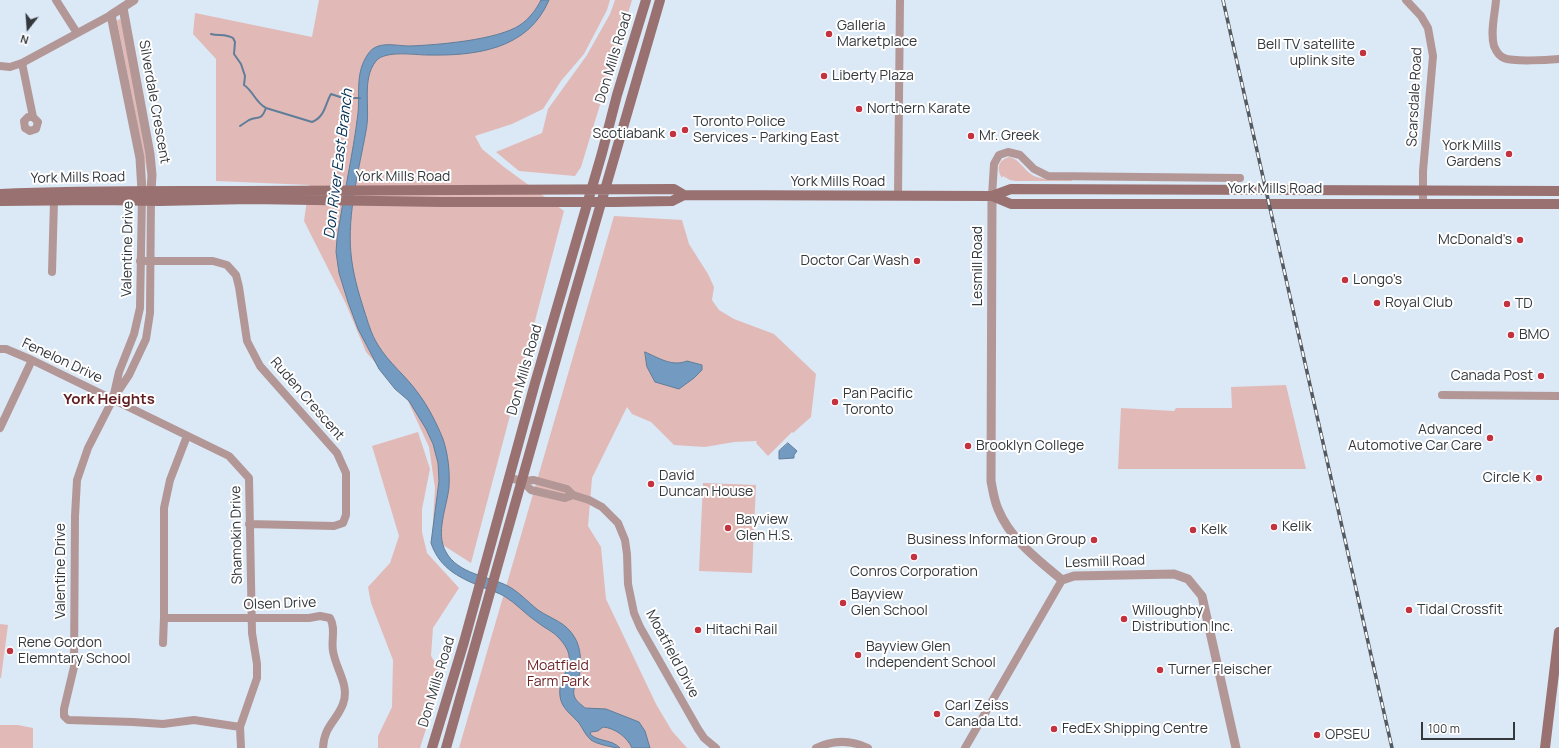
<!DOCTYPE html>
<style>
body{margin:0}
#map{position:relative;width:1559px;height:748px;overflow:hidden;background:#dbe8f6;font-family:Manrope,sans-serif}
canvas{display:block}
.north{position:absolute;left:8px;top:8px;width:40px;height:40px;-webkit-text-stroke:3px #fff;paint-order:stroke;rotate:197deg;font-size:11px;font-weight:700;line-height:16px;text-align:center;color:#33383d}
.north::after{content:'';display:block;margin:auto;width:14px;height:18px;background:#33383d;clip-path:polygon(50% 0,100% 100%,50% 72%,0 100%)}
.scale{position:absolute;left:1421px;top:722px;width:94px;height:18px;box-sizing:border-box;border:2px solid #33383d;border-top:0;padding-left:5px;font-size:12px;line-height:14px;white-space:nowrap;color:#33383d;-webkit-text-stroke:3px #fff;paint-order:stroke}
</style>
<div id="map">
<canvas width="1559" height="748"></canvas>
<div class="north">N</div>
<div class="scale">100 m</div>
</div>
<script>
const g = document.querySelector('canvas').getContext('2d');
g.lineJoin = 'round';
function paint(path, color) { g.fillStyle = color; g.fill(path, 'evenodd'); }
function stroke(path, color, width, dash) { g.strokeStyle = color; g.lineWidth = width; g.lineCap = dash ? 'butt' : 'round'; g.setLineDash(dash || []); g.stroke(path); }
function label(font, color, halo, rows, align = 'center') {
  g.font = font + ' Manrope,sans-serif'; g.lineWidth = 4; g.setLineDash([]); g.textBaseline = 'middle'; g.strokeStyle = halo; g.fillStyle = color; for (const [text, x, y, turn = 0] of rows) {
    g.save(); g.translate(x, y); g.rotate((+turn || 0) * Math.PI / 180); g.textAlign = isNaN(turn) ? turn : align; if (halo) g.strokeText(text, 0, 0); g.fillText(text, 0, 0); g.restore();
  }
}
paint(new Path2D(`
 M319,0H610L607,10L584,54L561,81L543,109L512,124L475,136L482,149L504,167L564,211L471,563L432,538L435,488L429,447L407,399L366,352L346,304L304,221L309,185L216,181V59L193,34L195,13L312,37Z
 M615,0H632L581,167L575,176L519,171L496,152L542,133L548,109L587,55L610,14Z
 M119,19L121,20L150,169L148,177L117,21Z
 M1009,157C1020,159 1024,171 1034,176C1046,181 1060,179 1072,179V181H1016L1010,180L1003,176L1002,178C996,169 998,160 1009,157Z
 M614,216L682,220L689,244L708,274L714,287L712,300L719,310L734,319L774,334L816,374L811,417L793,433L792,432L768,456L756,443L757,441L734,442L705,447L674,445L651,422L632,414L627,407L592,478L588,526L601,547L606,599L656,704L672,731L687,748H459Z
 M1286,385L1306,469H1118L1121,408L1174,411L1176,408H1232L1231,387Z
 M418,432L430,469L422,509V532L427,553L459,588L433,628L431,656L443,675L420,748H378V736L392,707L393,660L371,603L368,587L390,563L399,536L372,446Z
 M703,483L756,485L752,573L699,571Z
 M0,624L8,625L1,678H0Z
 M0,725H18L33,728V748H0Z`), '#e1bab8');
const water = new Path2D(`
 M541,0H549C528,50 475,56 427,55C415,55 385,50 376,61C361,80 371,108 366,131C359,169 347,215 351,254C353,274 358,291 364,310C368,322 371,334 378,345C389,363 406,376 418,393C428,406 437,424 443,439C448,454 450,471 449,487C447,507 435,533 446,552C458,574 488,576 508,586C519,592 528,602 538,610C553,620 566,622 575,638C581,648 582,665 579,676C577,683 571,690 575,698C577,702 582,705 585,708L606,709L639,722L645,731L650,748H632C627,737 615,728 603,727L598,731L591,732L590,734C598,742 612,739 620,748C615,748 596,744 591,740C586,736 583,729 579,723C572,715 561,708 560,696C557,672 583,664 559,638C553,631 544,628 537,622C525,614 516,603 504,596C499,593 492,591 487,589C462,579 440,570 431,543L439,481L438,463L433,444L426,429L409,401L395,389L379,369L358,329L348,302L339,273L336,252L337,239C343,197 353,155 358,113C360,92 355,73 368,54C377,40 396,46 410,46C437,45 498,40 520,25C529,19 536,10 541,0Z
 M645,352C659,358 672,367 687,361L702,365V370L694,378L679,389L655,382L647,367Z
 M788,443L797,451L794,455V458L779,459V451Z`);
paint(water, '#739ac0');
stroke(water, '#607d99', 1);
stroke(new Path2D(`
 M211,34C218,36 226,34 233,38L235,42L234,54L241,64L245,76L244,85C254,92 255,102 266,108L312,122C325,117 325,104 331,94L343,98H360
 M240,126C243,124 246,122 249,120C259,116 261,121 266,108`), '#607d99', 2);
stroke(new Path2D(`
 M56,0L77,33
 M1406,0L1421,16L1428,28L1433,56L1423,171V203
 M1496,0C1495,14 1490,32 1494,46C1496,51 1499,56 1504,58C1513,62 1548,60 1559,59
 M22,63L33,117L38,122L36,129L30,131L25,128L24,121L28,117H33
 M0,66L10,67L22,63L111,15
 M151,195L150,313L146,339L129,375L113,399L88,448L77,480L75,516L74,667L64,709V716L68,720L133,722L163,724L194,720L240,727
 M898,196L900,0
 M992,196L994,164L999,155L1008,152L1020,155L1034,169L1048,176L1240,178
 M140,261H213L227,265L236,275L239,287L247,341L260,366L337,453L346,473V515L343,523L334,526L249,524
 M52,272L54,201
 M0,349H6L32,360L229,456L249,478L252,633L257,664V678L240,727L241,748
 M114,394L119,372L134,334L140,308L142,196
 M1442,395L1559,396
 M0,428L32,360
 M187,436L170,480L164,508V618H309L320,616L330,618C336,628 331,640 333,651C336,670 350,685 343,704C336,722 324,726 323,748
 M510,478L522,481L534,480L567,489L573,495L589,500L602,507L618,523L625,540L627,554L628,584L634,613L640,627L698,729L704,738L716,748
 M522,481L531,490L565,498L573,495
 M163,643L164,618
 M816,748C833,740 851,740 868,748
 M965,748L1062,580`), '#b29796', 8);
stroke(new Path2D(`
 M134,0L111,15L140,158L142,191
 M123,8L150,154L152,175L151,191
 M992,196L991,481C993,491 994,500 998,509C1010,539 1038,560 1062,580L1074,576L1174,574L1188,579L1202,596L1236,748`), '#b29796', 9);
stroke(new Path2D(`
 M0,194C81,190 162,191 244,191C387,191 530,190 674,189L684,195
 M992,196L1011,204H1559
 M0,201L101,200L159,201L250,199L442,202H614L672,201L684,195L992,196L1011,189L1559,191
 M432,748L464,642L535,383L602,153L617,95L646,0
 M446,748L570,310L660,0
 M1545,748L1559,632`), '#987170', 10);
const rail = new Path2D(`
 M1223,0L1392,748`);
stroke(rail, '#545a61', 3.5);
stroke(rail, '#fff', 2, [6]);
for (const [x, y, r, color] of [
 [829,34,4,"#c3333f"],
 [1363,53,4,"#c3333f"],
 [824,76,4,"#c3333f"],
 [859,109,4,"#c3333f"],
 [685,130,4,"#c3333f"],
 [673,134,4,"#c3333f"],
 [971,136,4,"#c3333f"],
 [1509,154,4,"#c3333f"],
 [1520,240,4,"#c3333f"],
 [917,261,4,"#c3333f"],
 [1345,280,4,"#c3333f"],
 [1377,303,4,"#c3333f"],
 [1507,304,4,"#c3333f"],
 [1511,335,4,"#c3333f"],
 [1541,376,4,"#c3333f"],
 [835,402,4,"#c3333f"],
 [1490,438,4,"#c3333f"],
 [968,446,4,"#c3333f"],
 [1539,478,4,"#c3333f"],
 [651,484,4,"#c3333f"],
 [1274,527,4,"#c3333f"],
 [728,528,4,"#c3333f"],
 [1193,530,4,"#c3333f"],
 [1094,540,4,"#c3333f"],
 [914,557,4,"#c3333f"],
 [843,603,4,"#c3333f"],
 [1409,610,4,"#c3333f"],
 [1124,619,4,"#c3333f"],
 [698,630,4,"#c3333f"],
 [10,651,4,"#c3333f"],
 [858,655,4,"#c3333f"],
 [1160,670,4,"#c3333f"],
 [937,714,4,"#c3333f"],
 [1054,729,4,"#c3333f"],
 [1317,735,4,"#c3333f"]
]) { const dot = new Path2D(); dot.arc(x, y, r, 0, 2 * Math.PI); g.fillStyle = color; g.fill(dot); stroke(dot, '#fff', 1.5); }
label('14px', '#33383d', '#fff', [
 ["Galleria",837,26],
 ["Marketplace",837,42],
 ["Bell TV satellite",1355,45,"right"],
 ["uplink site",1355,61,"right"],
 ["Liberty Plaza",832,76],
 ["Northern Karate",867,109],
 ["Toronto Police",693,122],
 ["Services - Parking East",693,138],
 ["Scotiabank",665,134,"right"],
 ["Mr. Greek",979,136],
 ["York Mills",1501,146,"right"],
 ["Gardens",1501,162,"right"],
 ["McDonald's",1512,240,"right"],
 ["Doctor Car Wash",909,261,"right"],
 ["Longo's",1353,280],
 ["Royal Club",1385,303],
 ["TD",1515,304],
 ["BMO",1519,335],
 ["Canada Post",1533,376,"right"],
 ["Pan Pacific",843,394],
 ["Toronto",843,410],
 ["Advanced",1482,430,"right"],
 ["Automotive Car Care",1482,446,"right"],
 ["Brooklyn College",976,446],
 ["David",659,476],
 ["Duncan House",659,492],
 ["Circle K",1531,478,"right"],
 ["Bayview",736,520],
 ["Glen H.S.",736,536],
 ["Kelik",1282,527],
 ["Kelk",1201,530],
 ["Business Information Group",1086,540,"right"],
 ["Conros Corporation",914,572,"center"],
 ["Bayview",851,595],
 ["Glen School",851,611],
 ["Tidal Crossfit",1417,610],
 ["Willoughby",1132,611],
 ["Distribution Inc.",1132,627],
 ["Hitachi Rail",706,630],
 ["Rene Gordon",18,643],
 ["Elemntary School",18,659],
 ["Bayview Glen",866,647],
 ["Independent School",866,663],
 ["Turner Fleischer",1168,670],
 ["Carl Zeiss",945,706],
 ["Canada Ltd.",945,722],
 ["FedEx Shipping Centre",1062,729],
 ["OPSEU",1325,735]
], 'left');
label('14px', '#33383d', '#fff', [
 ["Don Mills Road",614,58,-73],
 ["Scarsdale Road",1415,97,-87],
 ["Silverdale Crescent",154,102,80],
 ["York Mills Road",403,177],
 ["York Mills Road",78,178,-1],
 ["York Mills Road",838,182],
 ["York Mills Road",1275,189],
 ["Valentine Drive",128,249,-89],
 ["Lesmill Road",978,266,-90],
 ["Fenelon Drive",62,361,25],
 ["Don Mills Road",525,370,-74],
 ["Ruden Crescent",307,399,49],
 ["Shamokin Drive",237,535,-91],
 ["Lesmill Road",1105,562,-2],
 ["Valentine Drive",61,571,-90],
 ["Olsen Drive",280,604,-2],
 ["Moatfield Drive",672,654,62],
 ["Don Mills Road",437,682,-73]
]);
label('14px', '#6c2427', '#fff', [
 ["Moatfield",558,666],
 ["Farm Park",558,682]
]);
label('italic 15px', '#002d52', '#fff', [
 ["Don River East Branch",339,164,-83]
]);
label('bold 15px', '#621d20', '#fff', [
 ["York Heights",109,400]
]);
</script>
